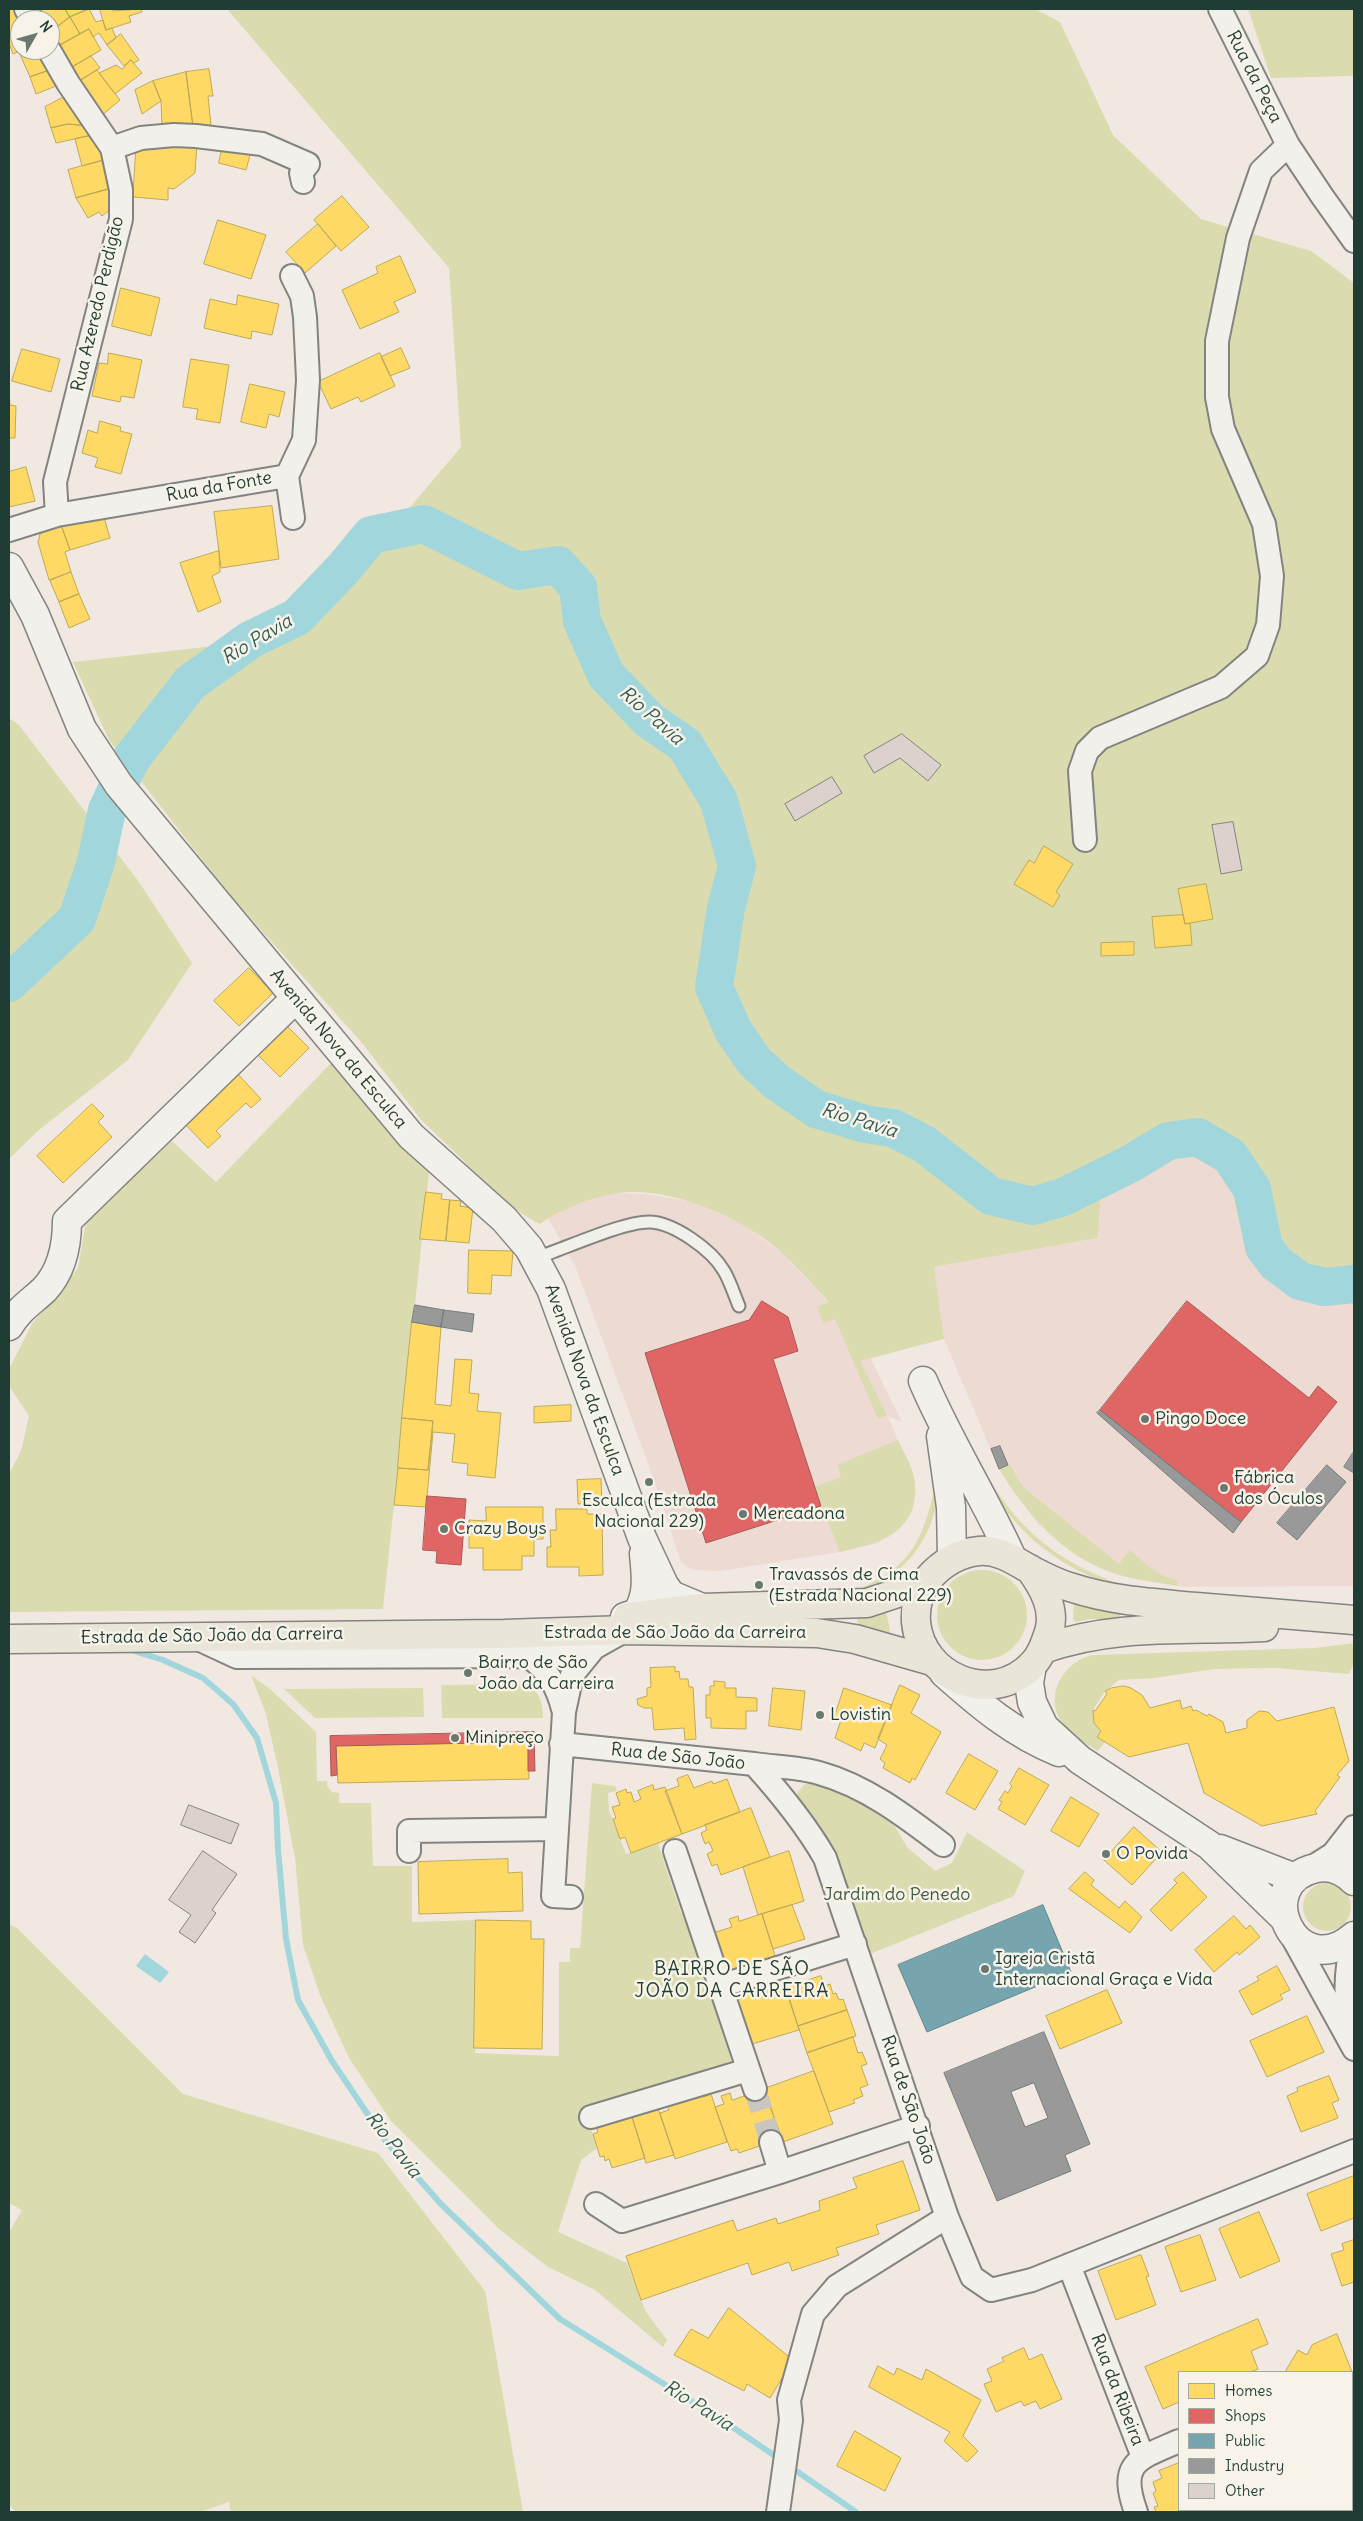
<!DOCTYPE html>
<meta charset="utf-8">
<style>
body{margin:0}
#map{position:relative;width:1363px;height:2521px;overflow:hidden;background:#f2e8e2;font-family:Delius,sans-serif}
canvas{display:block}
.frame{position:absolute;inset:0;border:10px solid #1f3d34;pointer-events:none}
.legend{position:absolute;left:1178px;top:2371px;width:175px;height:140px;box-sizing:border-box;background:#f7f3e8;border:1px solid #a1aaa0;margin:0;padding:6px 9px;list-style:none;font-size:15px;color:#1f3d34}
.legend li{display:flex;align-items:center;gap:10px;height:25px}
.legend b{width:25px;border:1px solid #a1aaa0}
.north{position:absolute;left:10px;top:10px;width:50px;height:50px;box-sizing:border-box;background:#f7f3e8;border:1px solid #a1aaa0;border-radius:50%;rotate:52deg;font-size:14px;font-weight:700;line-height:20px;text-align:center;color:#1f3d34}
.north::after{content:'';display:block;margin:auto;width:18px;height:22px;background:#697971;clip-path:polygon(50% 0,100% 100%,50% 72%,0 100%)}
</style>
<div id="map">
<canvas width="1363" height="2521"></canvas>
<div class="frame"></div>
<ul class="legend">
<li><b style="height:14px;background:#ffd966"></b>Homes</li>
<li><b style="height:14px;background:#e06666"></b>Shops</li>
<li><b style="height:14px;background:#76a5af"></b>Public</li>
<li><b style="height:14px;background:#999"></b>Industry</li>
<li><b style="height:14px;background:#dcd1cd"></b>Other</li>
</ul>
<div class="north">N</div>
</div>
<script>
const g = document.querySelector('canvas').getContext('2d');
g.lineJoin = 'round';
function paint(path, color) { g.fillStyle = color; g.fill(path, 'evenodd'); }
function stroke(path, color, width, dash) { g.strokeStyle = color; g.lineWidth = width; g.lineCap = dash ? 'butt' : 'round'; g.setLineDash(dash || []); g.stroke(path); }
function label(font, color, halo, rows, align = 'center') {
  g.font = font + ' Delius,sans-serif'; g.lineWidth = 5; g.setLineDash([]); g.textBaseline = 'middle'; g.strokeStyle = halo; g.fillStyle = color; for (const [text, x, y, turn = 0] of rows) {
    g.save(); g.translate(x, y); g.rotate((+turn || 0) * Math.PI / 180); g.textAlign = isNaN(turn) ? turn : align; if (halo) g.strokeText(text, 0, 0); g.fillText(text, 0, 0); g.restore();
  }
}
paint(new Path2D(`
 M1181,1154L1210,1164L1231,1187L1237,1213L1255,1243L1267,1269L1350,1298L1354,1297V1586L1184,1587L1112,1573L1090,1562L1038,1524L999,1469L944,1339L870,1357L902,1422L888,1416L915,1482L913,1509L903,1524L891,1536L875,1544L840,1552L720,1571L693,1570L681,1562L653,1477L576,1268L548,1218L578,1204L614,1193L647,1194L692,1202L741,1223L783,1254L829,1303L934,1267L1098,1238L1101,1191L1151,1166Z`), '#eddbd3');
paint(new Path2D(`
 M227,9H1035L1060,22L1113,135L1201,219L1311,251L1354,283V1297L1312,1296L1267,1269L1255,1243L1237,1213L1231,1187L1210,1164L1181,1154L1151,1166L1101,1191L1098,1238L934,1267L944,1339L860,1361L887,1415L878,1419L835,1319L823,1323L817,1307L829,1302C814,1287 800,1270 784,1255C747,1219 665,1183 613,1194C587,1199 561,1210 539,1224L495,1197L460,1157L422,1121L362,1043L228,893L109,740L73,662L301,636L461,447L449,268Z
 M1248,9H1354V76L1271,78Z
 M9,718L19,725L139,882L192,963L128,1060L39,1130L9,1159Z
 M332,1062L429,1172L383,1609L9,1612V1474L21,1451L29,1416L9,1386V1369L32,1324L78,1268L86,1221L172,1141L216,1182Z
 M898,1440C904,1453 914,1469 915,1483C919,1533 879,1543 840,1552L814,1487L841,1477L837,1465Z
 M1010,1465L1023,1487L1119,1564L1130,1550C1145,1563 1158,1577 1178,1580L1177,1586C1156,1582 1134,1580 1113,1573C1062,1556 1026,1513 999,1469Z
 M988,1477C1021,1533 1061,1563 1122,1585L1120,1589C1059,1566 1017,1537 985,1478Z
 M938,1494C938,1500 936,1507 934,1513C924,1553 893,1580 856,1596V1590C906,1570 921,1545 933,1495Z
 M937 1615a45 45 0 1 1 90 0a45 45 0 1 1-90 0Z
 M1076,1601L1120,1611V1620L1090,1619L1076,1622L1073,1620L1074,1603Z
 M886,1611L890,1630L889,1633L859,1629L857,1619Z
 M1354,1643V1663L1349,1674L1275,1668L1215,1669L1155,1678L1119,1680L1105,1691L1093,1710L1094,1722L1101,1731L1097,1737L1105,1742L1098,1751C1085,1743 1070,1735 1062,1722C1043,1695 1065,1661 1092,1655L1315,1648Z
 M251,1675L270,1689L316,1732L317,1781H327V1786L332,1792L339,1793V1803H371L373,1866H412V1922L476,1920L475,2053L559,2056V1962H570V1948H580L592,1783L615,1786L617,1791L608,1793L609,1810L626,1854L658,1843L681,1913H686L734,2070L587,2114L597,2148L581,2160L558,2232L627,2263L646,2312L667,2340L663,2347L595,2290L548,2267L499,2229L391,2121L349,2058L320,1995L303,1945L295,1858L278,1768L266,1714Z
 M525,1684C540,1691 543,1703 543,1718H442L441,1685Z
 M423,1688L424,1717L315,1718L284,1689Z
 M817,1780L866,1801L894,1825L907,1847L935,1871L952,1863L967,1832L1025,1871L1014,1896L870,1954L839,1860L822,1832L795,1796L804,1785Z
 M1303 1907a24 24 0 1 1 48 0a24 24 0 1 1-48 0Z
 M9,1924L17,1928L183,2094L378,2153L485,2291L523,2512H231L229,2502L200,2512H16L9,2505V2232L22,2210L9,2203Z`), '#dadcaf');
paint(new Path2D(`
 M145,1954L169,1972L160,1983L136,1966Z`), '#a1d6dc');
const homes = new Path2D(`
 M9,9H14L20,20V28L9,34Z
 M35,9H65L70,17L50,32V20H40Z
 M65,9H89L70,17Z
 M89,9L96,22L103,20L106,30L112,28L116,38L107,45L99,33L93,37L89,29L80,34L70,17Z
 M100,9H113V11L141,9L142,12L129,16L131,22L106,30Z
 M70,17L80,34L55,48L50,38V32Z
 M20,28V50H22L13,54L9,43V34Z
 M89,29L101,50L69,69L55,48Z
 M121,34L139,60L134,63L131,60L124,66L107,45Z
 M22,50H45L53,69L30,77L19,52Z
 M91,56L100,68L78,82L69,69Z
 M131,60L142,73L115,94L99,73L116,65L122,69Z
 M53,69L61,84L36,94L30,77Z
 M209,69L213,96H208L211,125L193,127L186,72Z
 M97,70L120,100L101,116L78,82Z
 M186,72L193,127L162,125L161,101L153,81Z
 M153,81L161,101L142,114L135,90Z
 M66,96L90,126L68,124L51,128L45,107Z
 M68,124L90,126L93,135L56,143L51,128Z
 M93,135L108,159L82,166L75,139Z
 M137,140L197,144L195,173L174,189L168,188V200L133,197Z
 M223,144L251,151L246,170L219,163Z
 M108,159L116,187L76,198L68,170Z
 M116,187L112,208L102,216L99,212L88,218L76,198Z
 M342,196L369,227L341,251L314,220Z
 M218,220L266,235L251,279L204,264Z
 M318,224L336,246L305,273L286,252Z
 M400,256L416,292L394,302L399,312L360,329L342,290L378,273L376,267Z
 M121,288L160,298L151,336L112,326Z
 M238,295L279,304L272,335L252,331L251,339L204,328L210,299L236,305Z
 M401,348L410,368L390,376L381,357Z
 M22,349L60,359L51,392L12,381Z
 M109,353L142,360L134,398L121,396L120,402L92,396L99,363L107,364Z
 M380,353L395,386L361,402L358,397L331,409L318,382Z
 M191,359L229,365L220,423L196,419L198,409L183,407Z
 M250,384L285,392L279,417L269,414L266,428L241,422Z
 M9,392L10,405L16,406L15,438H9Z
 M100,421L121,427L120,431L132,434L121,474L95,467L98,458L82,453L88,430L97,433Z
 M26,467L35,501L9,507V472Z
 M272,506L279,559L221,568L214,512Z
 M104,517L110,538L70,550L61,525Z
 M61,525L70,550L65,552L71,572L49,580L38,542L40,534L46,530Z
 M219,551L220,572L212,576L221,602L198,612L180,563Z
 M71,572L79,594L59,602L50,581Z
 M79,594L90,619L69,628L59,602Z
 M1044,846L1073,864L1056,892L1060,895L1053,907L1014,884L1029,860L1034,863Z
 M1206,884L1213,919L1185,924L1178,889Z
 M1183,915L1185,924L1190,923L1192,945L1155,948L1152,917Z
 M1134,942V955L1101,956V943Z
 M249,968L273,993L239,1026L214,1001Z
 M281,1020L309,1048L280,1077L252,1049Z
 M235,1071L261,1099L251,1108L246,1103L216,1131L221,1136L208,1148L182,1121Z
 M92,1104L104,1116L98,1122L112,1137L63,1183L37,1156Z
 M426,1192L442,1194L441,1199L450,1200L446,1241L420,1239Z
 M450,1200L461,1201L460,1206L473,1208L469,1243L446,1241Z
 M469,1250L513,1251L511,1276L492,1275L491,1294L468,1293Z
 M412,1322L441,1327L435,1404L451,1406L455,1359L472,1360L469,1393L479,1394L477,1411L501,1413L495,1478L467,1475L468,1464L452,1462L455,1434L433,1432L426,1507L394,1505L398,1468L428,1470L433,1421L402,1418Z
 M571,1405V1421L534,1423V1407Z
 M402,1418L433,1421L428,1470L398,1468Z
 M601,1479L602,1503L578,1504L577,1480Z
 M486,1507H543V1539H534V1556H522V1570H483V1548H469V1520L486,1521Z
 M556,1509H587V1514H602L603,1575L579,1576V1567H547V1547H551L550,1530H556Z
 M675,1667V1672L679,1671L680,1679H688L689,1687H693L696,1739L685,1740L684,1728L654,1730L652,1708H644L638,1705L637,1699L647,1696V1688L651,1687L650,1668Z
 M714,1681L725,1682V1688H736V1697L757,1698V1711H746V1729L711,1728V1718H706V1695H710V1686H714Z
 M900,1685L920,1695L911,1713L941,1732L915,1780L912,1778L910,1783L883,1768L885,1763L880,1759L887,1745L878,1739Z
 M1124,1686L1131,1688L1142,1695L1150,1708L1180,1700L1182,1709L1191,1706L1193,1711L1196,1710L1207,1716L1209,1714L1223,1722L1226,1733L1247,1728V1720L1259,1711L1268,1712L1277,1721L1334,1707L1349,1761L1337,1775L1340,1777L1315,1811L1317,1814L1262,1826L1204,1793L1188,1743L1129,1757L1097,1737L1101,1731L1094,1723L1093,1710L1095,1711L1107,1694L1105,1691L1111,1688Z
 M773,1688L805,1691L801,1730L769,1726Z
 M844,1688L892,1705L875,1748L864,1743L861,1751L835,1738L841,1720L835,1716Z
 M528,1742L529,1779L338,1783L336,1746Z
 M969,1754L998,1771L975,1810L946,1793Z
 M1019,1768L1049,1785L1025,1825L998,1809L1002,1802L999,1800L1005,1791L1008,1793L1012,1786L1010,1784Z
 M688,1775L694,1788L712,1781L713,1784L727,1779L740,1812L682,1834L665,1791L679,1786L677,1779Z
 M653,1785L654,1790L665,1787L682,1834L631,1853L625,1837L620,1839L613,1819L616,1818L612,1807L620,1805L616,1793L626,1789L627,1793L631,1792L634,1802L641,1799L638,1791Z
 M1071,1797L1099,1814L1079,1847L1051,1831Z
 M751,1808L770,1857L721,1875L717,1864L712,1866L707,1854L713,1851L709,1842L705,1844L701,1833L707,1830L705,1825Z
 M1134,1827L1162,1852L1132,1885L1104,1860Z
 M789,1851L804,1901L758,1915L743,1867Z
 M508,1859V1873L522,1872L523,1911L419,1914L418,1862Z
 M1085,1872L1094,1880L1091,1885L1119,1908L1125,1901L1142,1917L1130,1933L1069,1889Z
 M1183,1872L1207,1897L1171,1931L1150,1910L1177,1883L1174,1880Z
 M792,1905L805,1939L773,1949L762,1914Z
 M762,1914L776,1959L727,1975L713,1933L732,1927L729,1919L738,1916L739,1921Z
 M1234,1916L1246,1929L1250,1925L1260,1937L1239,1955L1237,1952L1214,1972L1195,1950Z
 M476,1920L531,1921V1939H544L542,2049L474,2048Z
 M1277,1966L1290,1990L1280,1995L1283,1999L1252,2015L1239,1991L1259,1980L1257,1977Z
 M821,1976L824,1986L830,1984L833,1994L836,1993L839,2000L843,1999L847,2010L798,2026L785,1988Z
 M775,1980L777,1987L785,1984L799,2030L752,2044L735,1999L740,1998L738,1992Z
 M1107,1990L1122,2023L1060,2049L1046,2016Z
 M847,2010L856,2036L807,2053L798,2026Z
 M1307,2016L1324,2052L1267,2077L1250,2041Z
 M853,2037L858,2053L862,2052L867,2064L861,2066L868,2085L860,2088L863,2096L853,2100L855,2103L829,2112L807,2053Z
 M814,2071L833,2124L783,2142L764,2089Z
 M1329,2076L1339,2100L1332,2103L1338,2118L1301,2132L1287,2096L1298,2091L1297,2088Z
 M764,2089L780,2134L773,2137L771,2142L739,2153L737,2149L731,2151L715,2107L724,2104L721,2096L730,2093L732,2100Z
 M702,2093L703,2097L711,2094L727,2142L675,2159L660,2113L669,2110L667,2105Z
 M658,2109L674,2155L646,2163L632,2117Z
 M632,2117L645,2158L612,2168L609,2159L605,2161L604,2156L600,2157L593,2134L598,2132L596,2127Z
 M903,2161L920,2210L876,2225L879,2234L836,2248L839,2255L792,2271L789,2262L752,2275L748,2263L641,2300L626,2256L733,2220L737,2231L776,2218L778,2224L820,2210L819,2201L857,2188L853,2178Z
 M1354,2176V2218L1321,2231L1307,2194Z
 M1259,2212L1280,2261L1240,2278L1219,2229Z
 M1200,2235L1216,2280L1181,2292L1165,2247Z
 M1354,2240V2282L1342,2286L1331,2254L1344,2250L1342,2244Z
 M1141,2255L1149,2276L1146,2277L1156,2305L1116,2320L1098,2271Z
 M729,2308L793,2360L770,2398L747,2384L744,2391L674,2355L691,2329L708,2338Z
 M1258,2319L1268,2344L1251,2351L1258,2369L1250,2372H1179V2402L1163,2409L1145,2367Z
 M1337,2334L1354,2377V2512H1348L1347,2510H1352V2372H1285L1298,2350L1307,2355L1312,2345Z
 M1024,2348L1029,2360L1042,2354L1062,2399L1040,2409L1036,2401L1024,2406L1021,2401L996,2412L984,2384L992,2381L987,2369L1004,2361L1002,2358Z
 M878,2366L894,2375L897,2368L922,2380L926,2369L981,2400L963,2436L978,2451L967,2462L944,2441L950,2432L869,2387Z
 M855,2431L901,2458L885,2491L837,2466Z
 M1179,2463V2510H1209L1210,2512H1156L1154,2507L1158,2506L1153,2493L1156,2491L1153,2482L1162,2478L1159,2471Z
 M1242,2510H1296L1297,2512H1243Z`);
paint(homes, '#ffd966');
stroke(homes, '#bcaa57', 1);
const shops = new Path2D(`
 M762,1301L788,1317L798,1351L773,1359L821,1506L706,1543L645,1353L749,1320Z
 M1187,1301L1309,1398L1318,1386L1337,1402L1241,1522L1100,1410Z
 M427,1496L466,1499L461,1565L436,1563L437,1551L423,1550Z
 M534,1732L535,1771H528V1742L336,1746L337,1775L331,1776L330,1736Z`);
paint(shops, '#e06666');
stroke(shops, '#a65a57', 1);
const public = new Path2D(`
 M1043,1905L1071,1972L927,2032L898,1965Z`);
paint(public, '#76a5af');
stroke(public, '#5c868a', 1);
const industry = new Path2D(`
 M415,1305L444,1310L441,1327L412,1322Z
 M444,1310L474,1314L472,1332L441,1327Z
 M1100,1410L1241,1522L1233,1533L1097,1413Z
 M1000,1446L1008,1465L999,1469L991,1449Z
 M1353,1453L1354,1454V1473L1344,1467Z
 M1327,1465L1346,1482L1297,1540L1277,1523Z
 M1044,2032L1090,2144L1065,2155L1071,2171L997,2201L944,2073ZM1034,2083L1048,2118L1025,2127L1011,2092Z`);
paint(industry, '#999');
stroke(industry, '#747d7b', 1);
stroke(new Path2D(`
 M134,1651L163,1660L203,1678L233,1704L257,1738L276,1803L278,1849L286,1939L298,2000L332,2061L387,2143L441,2204L560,2319L728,2424L781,2460
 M789,2466L856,2512`), '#a1d6dc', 6);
stroke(new Path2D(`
 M9,983L77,919L96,862L107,810L131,759L190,683L250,640L297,617L343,569L371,535L424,524L518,571L558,565L578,587L582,621L606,675L649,720L685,745L719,801L737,866L726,908L714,987L733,1030L754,1061L777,1082L816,1109L865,1124L893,1128L924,1144L991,1196L1033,1206L1063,1197L1130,1164L1168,1141L1198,1137L1230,1156L1252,1189L1264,1247L1276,1263L1300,1281L1324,1287L1354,1284`), '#a1d6dc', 38);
const building = new Path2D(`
 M902,734L941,765L928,781L900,758L874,773L864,756Z
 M832,777L842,793L795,821L785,804Z
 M1233,822L1242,870L1221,874L1212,825Z
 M189,1805L239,1824L231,1844L181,1825Z
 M203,1851L237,1874L212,1910L216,1913L195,1943L179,1932L191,1915L169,1900Z`);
paint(building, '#dcd1cd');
stroke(building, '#838480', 1);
stroke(new Path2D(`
 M755,2089L771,2142`), '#c8c6bf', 22, [22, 11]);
const lane = new Path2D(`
 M536,1258C564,1249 622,1222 649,1222C673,1222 712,1250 724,1271C730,1281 734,1294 739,1306`);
const street = new Path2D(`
 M26,9L32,20
 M1220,9L1288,145L1322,196L1354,241
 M49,50L68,83L112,148L121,190V219L55,482L57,515
 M112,148L141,138L174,135L196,136L262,144L308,164L301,173L303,182
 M287,476L293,518
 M9,530L57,515L287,476L304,440L308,380L305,317L302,296L292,276
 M1085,840L1080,771L1087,751L1100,738L1221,687L1257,656L1268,625L1272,576L1264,524L1223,429L1217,397V341L1238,238L1261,171L1288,145
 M194,1637L237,1657L569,1656L594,1648L626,1630
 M528,1656C548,1670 557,1686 563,1709
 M561,1744L754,1764C781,1794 805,1823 825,1858L947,2217L972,2277L991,2290L1032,2280L1354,2151
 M754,1764C775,1767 799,1767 819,1773C866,1786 905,1816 943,1845
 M409,1851V1831L557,1829
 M675,1851L755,2089
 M1308,1870L1333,1854L1354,1827
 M1350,1876L1354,1851
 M571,1897L553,1896L564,1712L572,1675L594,1648
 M1289,1931L1354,2049
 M720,1986L855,1944
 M1353,2033C1343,2000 1345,1969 1354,1937
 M591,2117L748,2070
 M771,2142L780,2172
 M596,2204L622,2221L780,2172L918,2126
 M1069,2265L1143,2457
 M1323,2510L1324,2512
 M778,2512L791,2420L789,2400L813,2314L837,2286L947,2217
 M1136,2512C1118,2462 1138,2459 1179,2441`);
const secondary = new Path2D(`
 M9,567L35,615L82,729L119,785L411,1136L504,1219L529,1248L551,1289L642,1538L664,1585L671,1595L702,1608
 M9,1326C18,1310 31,1302 44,1290C62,1271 67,1247 67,1221L296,998
 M923,1381C949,1442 985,1498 1012,1558
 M941,1436L951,1507L952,1558
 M625,1617L637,1613C649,1594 646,1576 644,1554
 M1032,1665L1029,1683L1032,1702L1044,1727L1080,1760L1209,1845L1283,1917
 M944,1673C980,1705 1014,1734 1059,1752
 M1220,1849L1295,1878
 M1354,1881C1344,1871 1330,1865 1316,1868C1249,1883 1296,1986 1354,1936`);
const primary = new Path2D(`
 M1030,1569C1043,1587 1056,1609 1049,1632C1045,1644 1041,1656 1032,1665C991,1707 921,1677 916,1622C915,1607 919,1591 928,1579C942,1563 958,1553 979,1551C1003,1549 1021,1566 1041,1575C1051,1580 1062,1585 1073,1588C1113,1601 1154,1603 1196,1607C1249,1611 1301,1616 1354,1620
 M628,1617L702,1608L867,1603L925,1584
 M9,1639L504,1634L626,1630L817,1633L855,1639L932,1661
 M1043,1649C1117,1623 1187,1631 1264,1627`);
stroke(lane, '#838480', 15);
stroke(street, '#838480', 26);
stroke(secondary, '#838480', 31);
stroke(primary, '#838480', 31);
stroke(lane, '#f2f0eb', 11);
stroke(street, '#f2f0eb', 22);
stroke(secondary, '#f2f0eb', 28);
stroke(primary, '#eae5d9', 28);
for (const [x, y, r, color] of [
 [1145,1419,5,"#697971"],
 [649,1482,5,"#697971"],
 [1224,1488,5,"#697971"],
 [743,1514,5,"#697971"],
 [444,1529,5,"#697971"],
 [759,1585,5,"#697971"],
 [468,1673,5,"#697971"],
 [820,1715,5,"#697971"],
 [455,1738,5,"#697971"],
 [1106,1854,5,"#697971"],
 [985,1969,5,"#697971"]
]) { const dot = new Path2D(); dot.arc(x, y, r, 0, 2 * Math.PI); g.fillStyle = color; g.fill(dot); stroke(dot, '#f7f3e8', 2); }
label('18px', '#1f3d34', '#f7f3e8', [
 ["Rua da Peça",1254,77,63],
 ["Rua Azeredo Perdigão",98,304,-77],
 ["Rua da Fonte",219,487,-10],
 ["Avenida Nova da Esculca",338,1049,50],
 ["Avenida Nova da Esculca",584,1380,70],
 ["Estrada de São João da Carreira",675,1633],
 ["Estrada de São João da Carreira",212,1636,-1],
 ["Rua de São João",678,1757,6],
 ["Rua de São João",908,2100,71],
 ["Rua da Ribeira",1117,2390,69]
]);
label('18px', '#1f3d34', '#f7f3e8', [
 ["Pingo Doce",1155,1419],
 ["Fábrica",1234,1478],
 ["dos Óculos",1234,1499],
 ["Esculca (Estrada",649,1501,"center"],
 ["Nacional 229)",649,1522,"center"],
 ["Mercadona",753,1514],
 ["Crazy Boys",454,1529],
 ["Travassós de Cima",769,1575],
 ["(Estrada Nacional 229)",769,1596],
 ["Bairro de São",478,1663],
 ["João da Carreira",478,1684],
 ["Lovistin",830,1715],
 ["Minipreço",465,1738],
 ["O Povida",1116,1854],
 ["Igreja Cristã",995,1959],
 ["Internacional Graça e Vida",995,1980]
], 'left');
label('18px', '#415b44', '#f7f3e8', [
 ["Jardim do Penedo",897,1895]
]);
label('italic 19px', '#325a55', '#f7f3e8', [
 ["Rio Pavia",257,640,-31],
 ["Rio Pavia",651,716,41],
 ["Rio Pavia",859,1121,17],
 ["Rio Pavia",393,2145,52],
 ["Rio Pavia",698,2406,32]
]);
g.letterSpacing = '1px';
label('19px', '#1f3d34', '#f7f3e8', [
 ["BAIRRO DE SÃO",732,1970],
 ["JOÃO DA CARREIRA",732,1992]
]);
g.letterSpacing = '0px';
</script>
